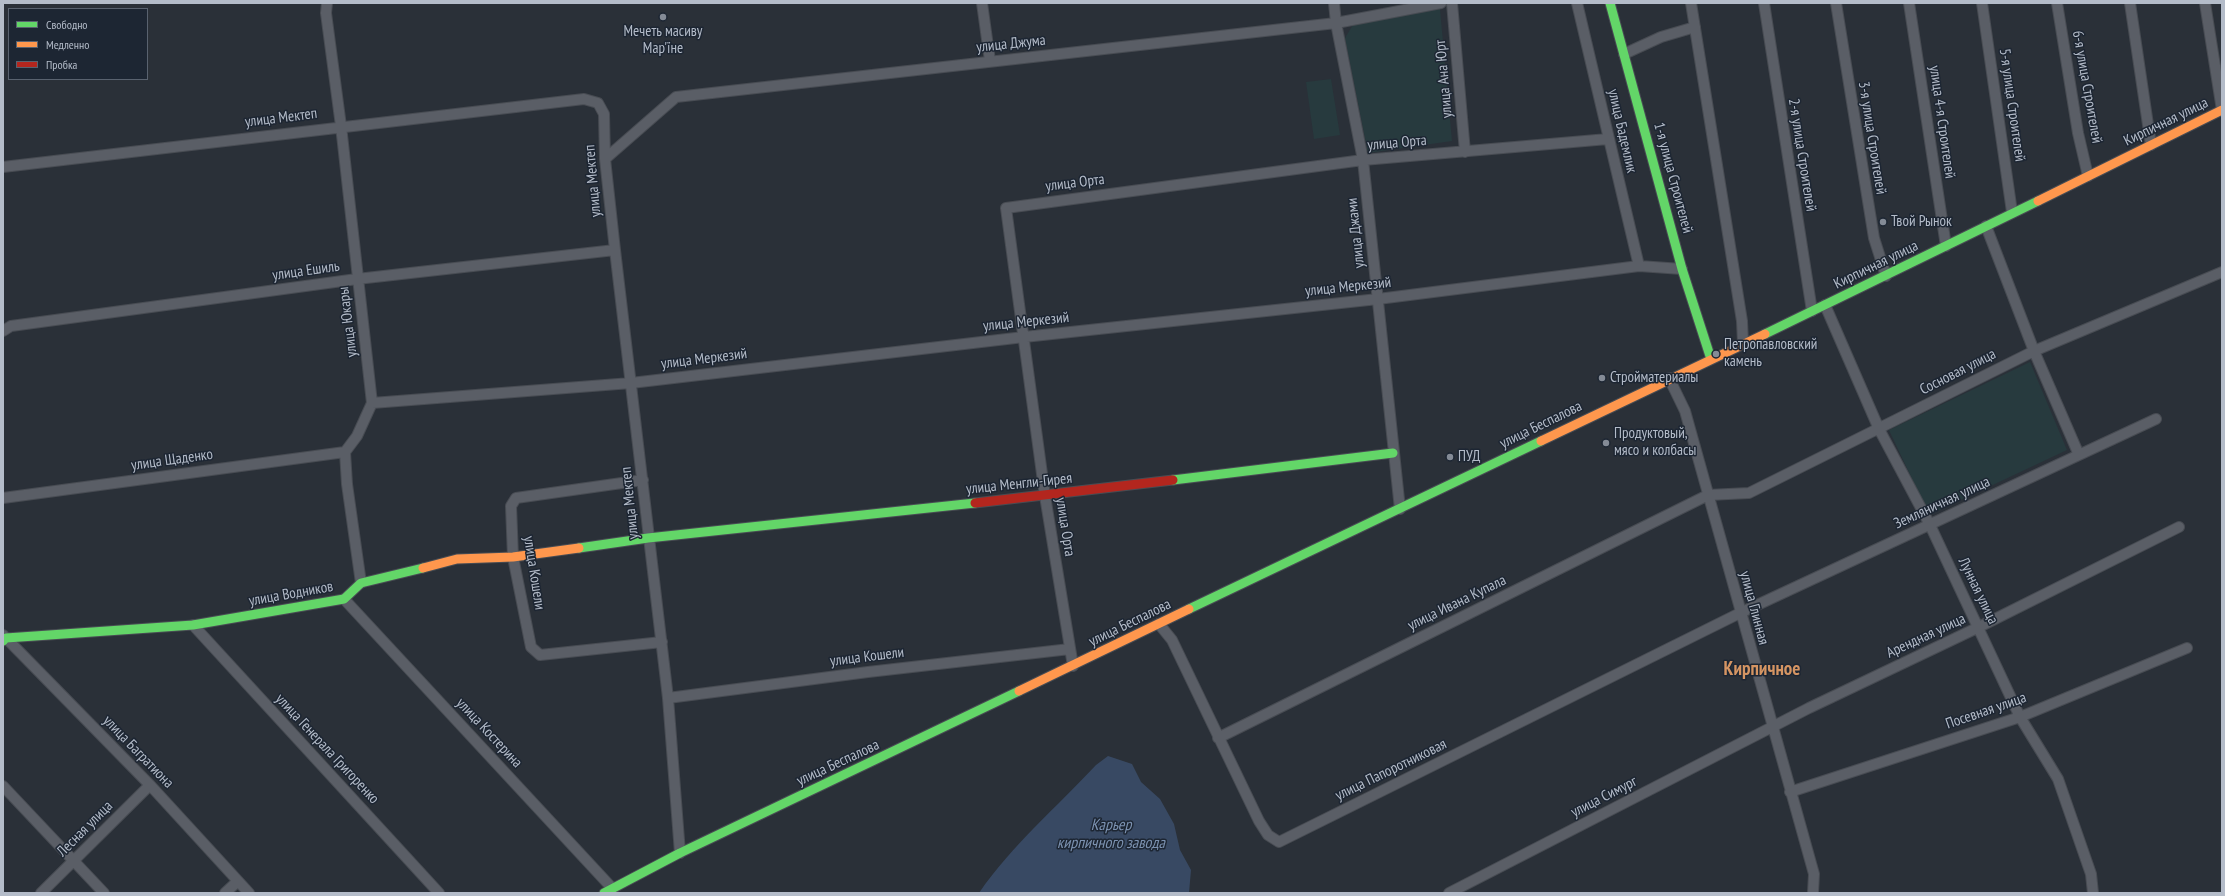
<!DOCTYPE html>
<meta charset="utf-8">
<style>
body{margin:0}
#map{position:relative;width:2225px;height:896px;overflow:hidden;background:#2a3038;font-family:"PT Sans Narrow",sans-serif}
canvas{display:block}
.frame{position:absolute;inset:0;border:4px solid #b4bcc9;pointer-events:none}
.legend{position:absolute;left:8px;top:8px;width:140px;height:72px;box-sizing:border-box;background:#1d2633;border:1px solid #59626f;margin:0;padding:5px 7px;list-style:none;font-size:12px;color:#b4bcc9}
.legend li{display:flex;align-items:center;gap:8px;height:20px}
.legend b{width:20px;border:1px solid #59626f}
</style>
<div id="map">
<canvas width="2225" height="896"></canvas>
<div class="frame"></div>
<ul class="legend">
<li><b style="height:5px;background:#63d668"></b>Свободно</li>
<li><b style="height:5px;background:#ff974d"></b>Медленно</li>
<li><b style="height:5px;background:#b3261e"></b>Пробка</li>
</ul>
</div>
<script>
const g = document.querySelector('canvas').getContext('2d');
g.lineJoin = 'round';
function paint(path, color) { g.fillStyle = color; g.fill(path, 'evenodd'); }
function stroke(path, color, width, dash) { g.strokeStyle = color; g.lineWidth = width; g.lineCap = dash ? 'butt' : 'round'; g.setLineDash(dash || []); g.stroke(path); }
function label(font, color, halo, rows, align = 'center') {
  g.font = font + ' "PT Sans Narrow",sans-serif'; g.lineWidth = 3; g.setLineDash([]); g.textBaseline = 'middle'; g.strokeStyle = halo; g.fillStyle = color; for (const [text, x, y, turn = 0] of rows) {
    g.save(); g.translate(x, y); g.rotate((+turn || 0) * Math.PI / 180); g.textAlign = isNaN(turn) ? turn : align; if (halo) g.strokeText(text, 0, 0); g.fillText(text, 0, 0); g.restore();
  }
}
paint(new Path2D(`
 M1440,9L1452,141L1368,153L1345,38L1354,23Z
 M1331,79L1340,135L1314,139L1306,82Z
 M2030,362L2067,450L1929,515L1889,430Z`), '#273a3e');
paint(new Path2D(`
 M1108,756L1132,764L1141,782L1160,799L1174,824L1180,850L1191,870L1189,893H979C1012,845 1057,807 1096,765Z`), '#384963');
const street = new Path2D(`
 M327,3L326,13L341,126L372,403L357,436L345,452L347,484L361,583
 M982,3L990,61
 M1334,3L1336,23L1363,160L1400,509
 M1452,3L1465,152
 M1577,3L1639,266
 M1691,3L1742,321L1743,343
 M1764,3L1812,311
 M1836,3L1874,238L1886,276
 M1909,3L1946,246
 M1982,3L2012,212
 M2057,3L2078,133L2088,176
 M2130,3L2151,145
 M2205,3L2222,110
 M1624,54L1661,37L1695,27
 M605,159L676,97L1336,23L1441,3
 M3,167L584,99L598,103L604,114L605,159L615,250L668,698L680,853
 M1986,226L2034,351L2079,455
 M1825,305L1879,429L1930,525L2020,717L2058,779L2091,874L2093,893
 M3,331L11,326L357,279L615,250
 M1669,378L1685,411L1814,874L1813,893
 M372,403L631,383L1024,337L1378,299L1639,266L1682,269
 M643,480L516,498L511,506L513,557L531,647L540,655L662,642
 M3,498L345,452
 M344,599L612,888
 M1159,624L1172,640L1259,821L1268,835L1279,842L1740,613L2156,419
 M193,625L439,893
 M3,635L150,785L249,893
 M1073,666L1045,496L1006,208L1363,160L1608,139
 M668,698L868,672L1070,649
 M1218,738L1708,495L1749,493L2034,351L2222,272
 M3,786L104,893
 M1790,792L2020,717L2187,648
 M41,893L150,785
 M225,893L238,881
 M1449,893L1809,708L1979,627L2179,527`);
const fast = new Path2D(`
 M1610,3L1682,269L1711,359
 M1765,334L2038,201
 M1173,480L1393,453
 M579,548L648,538L975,503
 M1189,609L1541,441
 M3,641L6,638L193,625L344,599L361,583L423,568
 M604,893L680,853L1019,691`);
const slow = new Path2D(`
 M2038,201L2222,110
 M1541,441L1765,334
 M423,568L457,559L513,557L579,548
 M1019,691L1189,609`);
const jam = new Path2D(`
 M975,503L1173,480`);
stroke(street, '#484c53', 12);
stroke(fast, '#484c53', 11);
stroke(slow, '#484c53', 11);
stroke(jam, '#484c53', 11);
stroke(street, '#5a5e66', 10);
stroke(fast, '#63d668', 9);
stroke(slow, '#ff974d', 9);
stroke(jam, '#b3261e', 9);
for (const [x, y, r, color] of [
 [663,17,4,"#848b96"],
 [1883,222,4,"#848b96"],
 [1716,354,4,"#848b96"],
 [1602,378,4,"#848b96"],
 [1606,443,4,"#848b96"],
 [1450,457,4,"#848b96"]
]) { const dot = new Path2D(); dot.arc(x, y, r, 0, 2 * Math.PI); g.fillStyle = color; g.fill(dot); stroke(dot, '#1d2633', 1.5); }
label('15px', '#b4bcc9', '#1d2633', [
 ["Мечеть масиву",663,32,"center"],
 ["Мар'їне",663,49,"center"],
 ["Твой Рынок",1891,222],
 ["Петропавловский",1724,345],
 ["камень",1724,362],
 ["Стройматериалы",1610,378],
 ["Продуктовый,",1614,434],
 ["мясо и колбасы",1614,451],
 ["ПУД",1458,457]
], 'left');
label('15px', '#b4bcc9', '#1d2633', [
 ["улица Джума",1011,44,-6],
 ["улица Ана Юрт",1444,79,-95],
 ["6-я улица Строителей",2087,87,80],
 ["5-я улица Строителей",2012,105,82],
 ["улица Мектеп",281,118,-7],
 ["улица 4-я Строителей",1942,122,82],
 ["Кирпичная улица",2166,122,-26],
 ["улица Бадемлик",1622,131,77],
 ["3-я улица Строителей",1872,138,81],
 ["улица Орта",1397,143,-5],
 ["2-я улица Строителей",1802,155,81],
 ["1-я улица Строителей",1673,178,75],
 ["улица Мектеп",593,181,-95],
 ["улица Орта",1075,183,-7],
 ["улица Джами",1356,233,-96],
 ["Кирпичная улица",1876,265,-26],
 ["улица Ешиль",306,271,-8],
 ["улица Меркезий",1348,287,-6],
 ["улица Юкары",348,322,-97],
 ["улица Меркезий",1026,322,-6],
 ["улица Меркезий",704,359,-7],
 ["Сосновая улица",1958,372,-27],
 ["улица Беспалова",1541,425,-26],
 ["улица Щаденко",172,460,-8],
 ["улица Менгли-Гирея",1019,484,-6],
 ["улица Мектеп",630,503,-96],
 ["Земляничная улица",1942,503,-25],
 ["улица Орта",1065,527,81],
 ["улица Кошели",534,573,81],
 ["Лунная улица",1978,591,64],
 ["улица Водников",291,594,-10],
 ["улица Ивана Купала",1457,603,-26],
 ["улица Глинная",1754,608,75],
 ["улица Беспалова",1130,623,-26],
 ["Арендная улица",1926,636,-25],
 ["улица Кошели",867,657,-7],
 ["Посевная улица",1986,711,-19],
 ["улица Костерина",489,733,47],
 ["улица Генерала Григоренко",327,749,47],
 ["улица Багратиона",138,752,46],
 ["улица Беспалова",838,763,-25],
 ["улица Папоротниковая",1391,770,-26],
 ["улица Симург",1604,797,-27],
 ["Лесная улица",85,829,-45]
]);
label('italic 16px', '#7c92b1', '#1d2633', [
 ["Карьер",1111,825],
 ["кирпичного завода",1111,843]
]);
label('bold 19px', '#d59563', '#1d2633', [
 ["Кирпичное",1762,670]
]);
</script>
